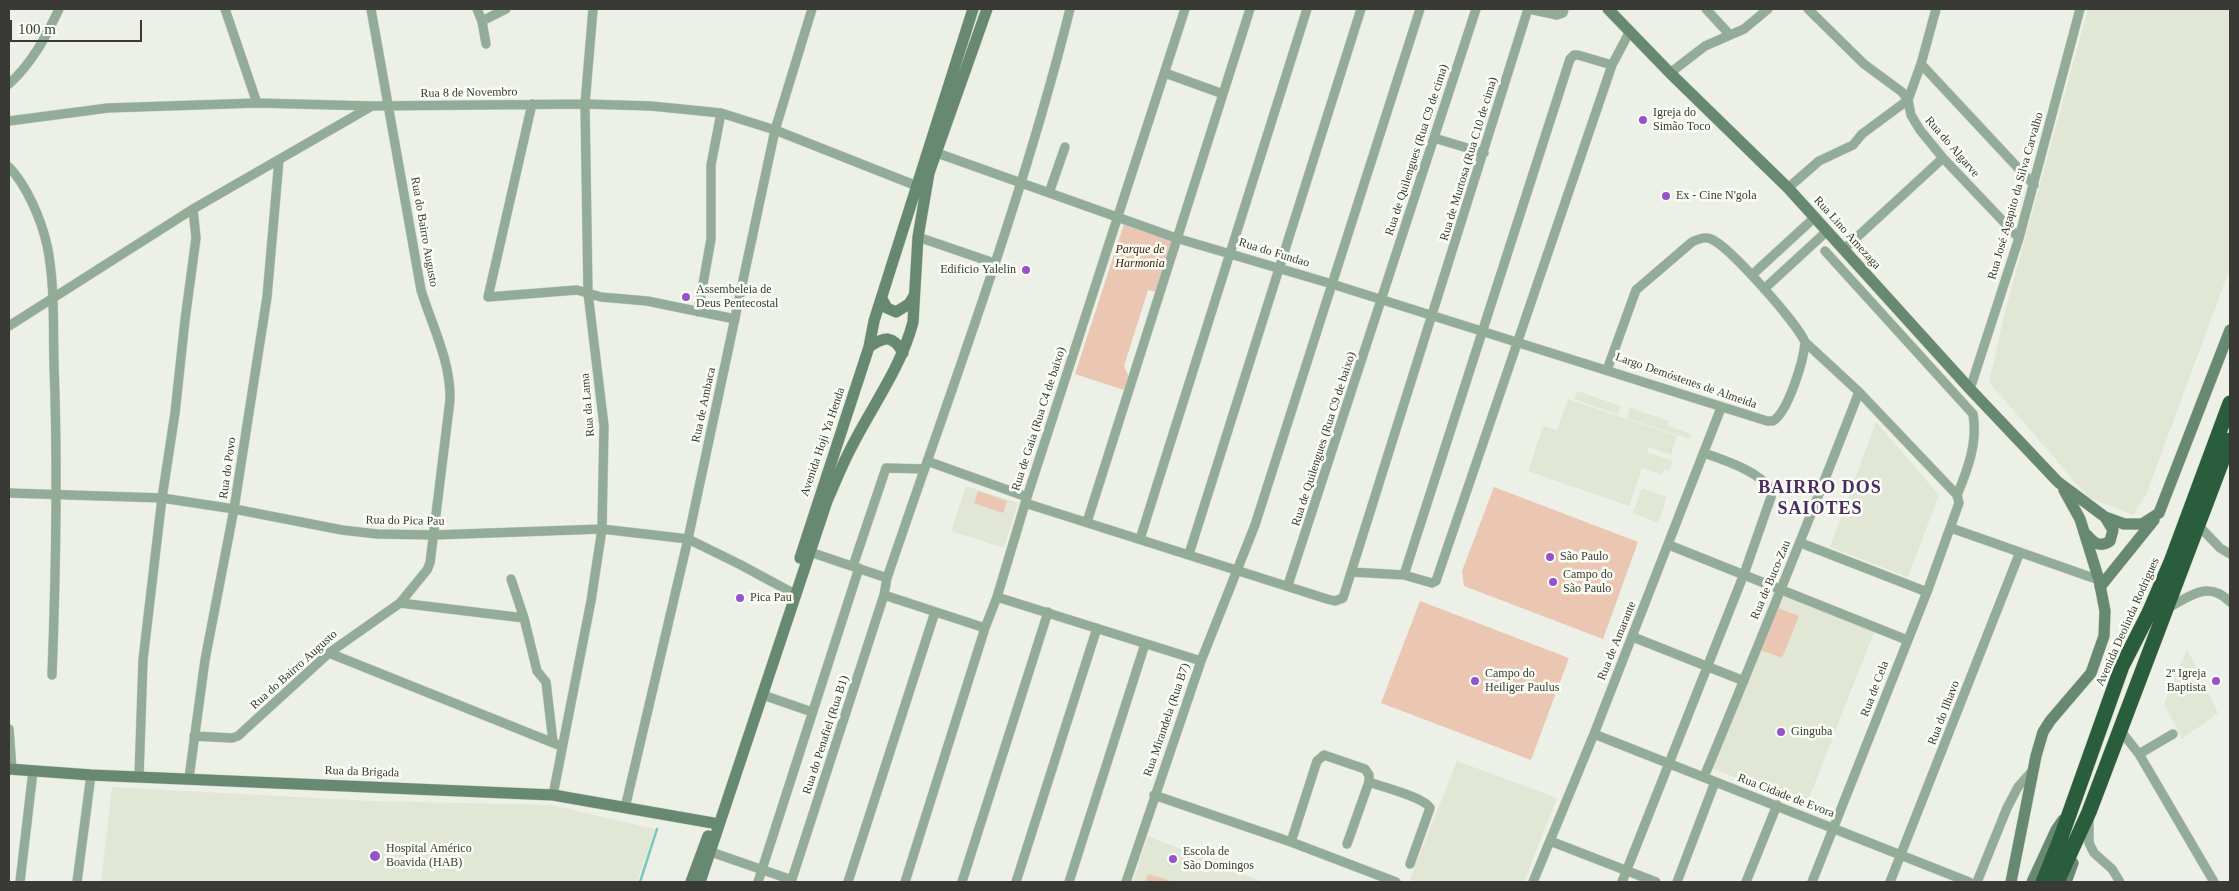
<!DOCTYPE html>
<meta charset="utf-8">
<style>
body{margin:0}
#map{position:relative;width:2239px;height:891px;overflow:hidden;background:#edf0e6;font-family:"Times New Roman",serif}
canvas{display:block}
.frame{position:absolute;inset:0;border:10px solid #393a36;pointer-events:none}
.scale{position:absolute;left:10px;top:20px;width:132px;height:22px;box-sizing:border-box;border:2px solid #393a36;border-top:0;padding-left:6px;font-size:15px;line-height:18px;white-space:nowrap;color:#393a36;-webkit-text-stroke:4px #fafdf3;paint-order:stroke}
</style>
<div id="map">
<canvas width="2239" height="891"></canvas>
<div class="frame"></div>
<div class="scale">100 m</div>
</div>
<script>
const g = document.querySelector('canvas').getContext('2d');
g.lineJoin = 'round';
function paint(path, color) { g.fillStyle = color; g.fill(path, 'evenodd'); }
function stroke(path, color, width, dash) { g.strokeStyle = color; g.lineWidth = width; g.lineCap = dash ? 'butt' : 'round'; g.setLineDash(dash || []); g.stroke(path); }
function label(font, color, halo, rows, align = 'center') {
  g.font = font + ' "Times New Roman",serif'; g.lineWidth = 5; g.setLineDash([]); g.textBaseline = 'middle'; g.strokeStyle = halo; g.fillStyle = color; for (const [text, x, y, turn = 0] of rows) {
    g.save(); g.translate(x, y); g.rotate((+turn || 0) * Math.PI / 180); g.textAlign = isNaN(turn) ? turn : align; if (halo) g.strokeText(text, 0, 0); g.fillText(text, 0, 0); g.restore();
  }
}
paint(new Path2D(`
 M2088,9H2230V268L2146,495L2133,515L2088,497L1989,382L2006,308Z
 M1577,391L1621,406L1618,415L1574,399Z
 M1568,399L1677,436L1671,455L1649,447L1647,452L1673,461L1669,471L1664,469L1662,475L1642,468L1629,506L1528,471L1543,426L1557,430Z
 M1630,408L1669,421L1668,426L1691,434L1689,439L1627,418Z
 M1876,422L1939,495L1908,577L1830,547Z
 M966,486L1018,503L1004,548L951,531Z
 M1642,488L1667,497L1658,523L1633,513Z
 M1781,595L1874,632L1806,806L1712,768Z
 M2187,649L2218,713L2182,739L2164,704Z
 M1457,761L1557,798L1524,882H1417L1410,879Z
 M112,787L370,801L550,805L655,829L637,882H101Z
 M1148,836L1263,882H1133Z`), '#e2e6d5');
paint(new Path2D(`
 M1124,224L1173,241L1157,292L1148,290L1124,366L1129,377L1124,390L1075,374Z
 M1494,487L1638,542L1603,639L1464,586L1462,571Z
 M978,491L1007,501L1003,513L974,503Z
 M1420,601L1569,658L1531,760L1381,703Z
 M1778,608L1799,616L1782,658L1761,650Z
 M1148,874L1174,882H1145Z`), '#eac6b3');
stroke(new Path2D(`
 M640,882L657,829`), '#79c8c0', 2.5);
const street = new Path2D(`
 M225,9L257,103
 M477,9L482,21L486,44
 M1529,9L1557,15L1563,13L1564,9
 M1706,9L1730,35
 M1808,9L1864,64L1902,92L1908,100L1911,115L1920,130L1943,158L2019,238
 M482,21L506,9
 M1921,64L2034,185
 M1165,73L1223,94
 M1670,73L1705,46L1744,29L1768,9
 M9,84C32,63 46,37 59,9
 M532,104L488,297L577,290L601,297L647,301L735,319
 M9,121L108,108L257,103L372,106L585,104L651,106L721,113L775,130L917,186
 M1434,138L1484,153
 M937,153L1176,238L1332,284L1767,421H1773C1788,412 1804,360 1805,342C1797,323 1729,246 1711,239C1705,236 1698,239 1692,242L1636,290L1607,370
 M9,167C27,186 41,219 47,245C55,283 53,326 54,365C58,469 56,572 52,675
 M1788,188L1819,161L1853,145L1862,134L1908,100L1921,64L1936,9
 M1049,193L1065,147
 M918,237L994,263
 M1843,250L1943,158
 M1825,251L1973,414C1978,442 1968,469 1957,495
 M1752,275L1814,218
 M1764,289L1826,232
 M698,312L711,239V165L721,113
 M9,326L193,209L372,106
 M1805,342L1859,392L1957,495L1959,503L1927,592L1812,882
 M1970,389L2019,238L2080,9
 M927,461L1027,497
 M9,493L162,498L234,509L342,530L377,534L434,535L602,529L688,539L739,564L791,592
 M1025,503L1327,599L1335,601L1343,598L1528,9
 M1087,522L1250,9
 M2199,526L2220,548L2230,554
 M1951,528L2099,580
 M1140,539L1307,9
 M1801,543L1927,592
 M1669,545L1907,640
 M810,552L887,578
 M1189,554L1361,9
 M853,566L886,468L924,469
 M1352,572L1404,575L1432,583L1436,581L1612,65L1630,31
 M1404,575L1570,59L1574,55H1578L1612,65
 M511,579L524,618L537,671L546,682L553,742
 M1288,585L1476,9
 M884,595L985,628
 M997,597L1201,661
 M400,603L524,618
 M2166,609C2189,597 2208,579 2230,602
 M1633,637L1744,681
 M329,653L561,746
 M763,695L812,712
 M9,729L12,769
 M2120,730L2139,754L2214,882
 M1594,734L1969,882
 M194,736L232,738L238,736L329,653L400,603L427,570L430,563L450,400C451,361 432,326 421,290L371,9
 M2139,754L2173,734
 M139,777L143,660L162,498L175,413L185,320L196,238L193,209
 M1704,777C1757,649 1809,521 1859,392
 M189,778L205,660L234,509L267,297L279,160
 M1369,782C1382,787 1424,797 1430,808L1410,864
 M553,795L591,601L602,529L604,426L588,293L585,104L593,9
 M1154,795L1291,842L1396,882
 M625,808L688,539L775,130L812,9
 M2089,819V843L2094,853L2112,869L2120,882
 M1550,841L1656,882
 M1291,842L1317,761L1324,755L1365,769L1369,775V782L1347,844
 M711,852L792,880
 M20,882L33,771
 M77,882L91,775
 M758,882L859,568
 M791,882L884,595L887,578C951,389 1022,202 1070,9
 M848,882L935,612
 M905,882L985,628L997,597L1027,497L1185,9
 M962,882L1048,612
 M1016,882L1097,628
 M1069,882L1145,644
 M1126,882L1201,661L1255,525L1420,9
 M1533,882L1594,734L1721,408
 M1622,882L1744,574L1771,497V489C1756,470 1726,461 1704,453
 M1677,882L1715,782
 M1746,882L1777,805
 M1890,882L2020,552
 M1977,882L2007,808L2018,787L2034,769`);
const secondary = new Path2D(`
 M1608,9L1670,73L1788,188L1970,389L2058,482L2105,517L2124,524H2142L2159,513L2230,330
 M882,299L887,308L896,312L909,304L914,296
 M869,347C885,336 893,335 903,353
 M2087,535C2094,543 2100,548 2110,541L2113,530L2105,517
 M800,558L869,347L874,321L973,9
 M2100,587L2154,520
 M9,769L91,775L553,795L713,823
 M691,882L708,836
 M700,882L827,501C835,483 842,465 851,448C872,406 901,368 913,322L918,237L929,173L987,9
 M2011,882L2036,756L2043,732L2050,721L2091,673L2104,636L2105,611L2099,580L2080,519L2064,490
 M2032,882L2056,830L2063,820
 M2066,882L2073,863`);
const highway = new Path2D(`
 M2043,882L2060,840L2122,666L2149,613L2171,562L2230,403
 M2057,882L2089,812L2230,440`);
stroke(street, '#c9ccc3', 10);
stroke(secondary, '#c9ccc3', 12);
stroke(highway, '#c9ccc3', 16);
stroke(street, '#93ab99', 9);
stroke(secondary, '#678971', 11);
stroke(highway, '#295d3b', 15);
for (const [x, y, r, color] of [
 [1643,120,5,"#9553c9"],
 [1666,196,5,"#9553c9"],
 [1026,270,5,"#9553c9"],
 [686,297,5,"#9553c9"],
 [1550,557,5,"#9553c9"],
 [1553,582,5,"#9553c9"],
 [740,598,5,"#9553c9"],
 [1475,681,5,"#9553c9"],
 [2216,681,5,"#9553c9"],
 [1781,732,5,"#9553c9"],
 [375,856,6,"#9553c9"],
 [1173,859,5,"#9553c9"]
]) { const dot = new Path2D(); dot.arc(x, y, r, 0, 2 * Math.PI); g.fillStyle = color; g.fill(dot); stroke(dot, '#fafdf3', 2); }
label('12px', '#393a36', '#fafdf3', [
 ["Rua 8 de Novembro",469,93,-1],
 ["Rua do Algarve",1952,147,49],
 ["Rua de Quilengues (Rua C9 de cima)",1417,150,-72],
 ["Rua de Murtosa (Rua C10 de cima)",1469,159,-73],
 ["Rua José Agapito da Silva Carvalho",2016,196,-74],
 ["Rua do Bairro Augusto",424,232,80],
 ["Rua Lino Amezaga",1847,233,48],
 ["Rua do Fundao",1274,253,17],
 ["Largo Demóstenes de Almeida",1686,381,19],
 ["Rua da Lama",588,405,-95],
 ["Rua de Ambaca",704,405,-78],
 ["Rua de Gaia (Rua C4 de baixo)",1039,419,-72],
 ["Rua de Quilengues (Rua C9 de baixo)",1324,439,-72],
 ["Avenida Hoji Ya Henda",823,442,-71],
 ["Rua do Povo",228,468,-82],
 ["Rua do Pica Pau",405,521,1],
 ["Rua de Buco-Zau",1771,580,-67],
 ["Avenida Deolinda Rodrigues",2128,622,-66],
 ["Rua de Amarante",1617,641,-68],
 ["Rua do Bairro Augusto",294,670,-42],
 ["Rua de Cela",1875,689,-69],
 ["Rua do Ilhavo",1944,713,-69],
 ["Rua Mirandela (Rua B7)",1167,720,-71],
 ["Rua do Penafiel (Rua B1)",826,735,-72],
 ["Rua da Brigada",362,772,2],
 ["Rua Cidade de Evora",1786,796,21]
]);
label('12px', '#393a36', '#fafdf3', [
 ["Igreja do",1653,113],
 ["Simão Toco",1653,127],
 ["Ex - Cine N'gola",1676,196],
 ["Edificio Yalelin",1016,270,"right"],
 ["Assembeleia de",696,290],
 ["Deus Pentecostal",696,304],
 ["São Paulo",1560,557],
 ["Campo do",1563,575],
 ["São Paulo",1563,589],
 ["Pica Pau",750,598],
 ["Campo do",1485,674],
 ["Heiliger Paulus",1485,688],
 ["2ª Igreja",2206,674,"right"],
 ["Baptista",2206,688,"right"],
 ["Ginguba",1791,732],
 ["Hospital Américo",386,849],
 ["Boavida (HAB)",386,863],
 ["Escola de",1183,852],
 ["São Domingos",1183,866]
], 'left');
label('italic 12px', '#442008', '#fafdf3', [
 ["Parque de",1140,250],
 ["Harmonia",1140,264]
]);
g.letterSpacing = '1px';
label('bold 18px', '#4a2b64', '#fafdf3', [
 ["BAIRRO DOS",1820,488],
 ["SAIOTES",1820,509]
]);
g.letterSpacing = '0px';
</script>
